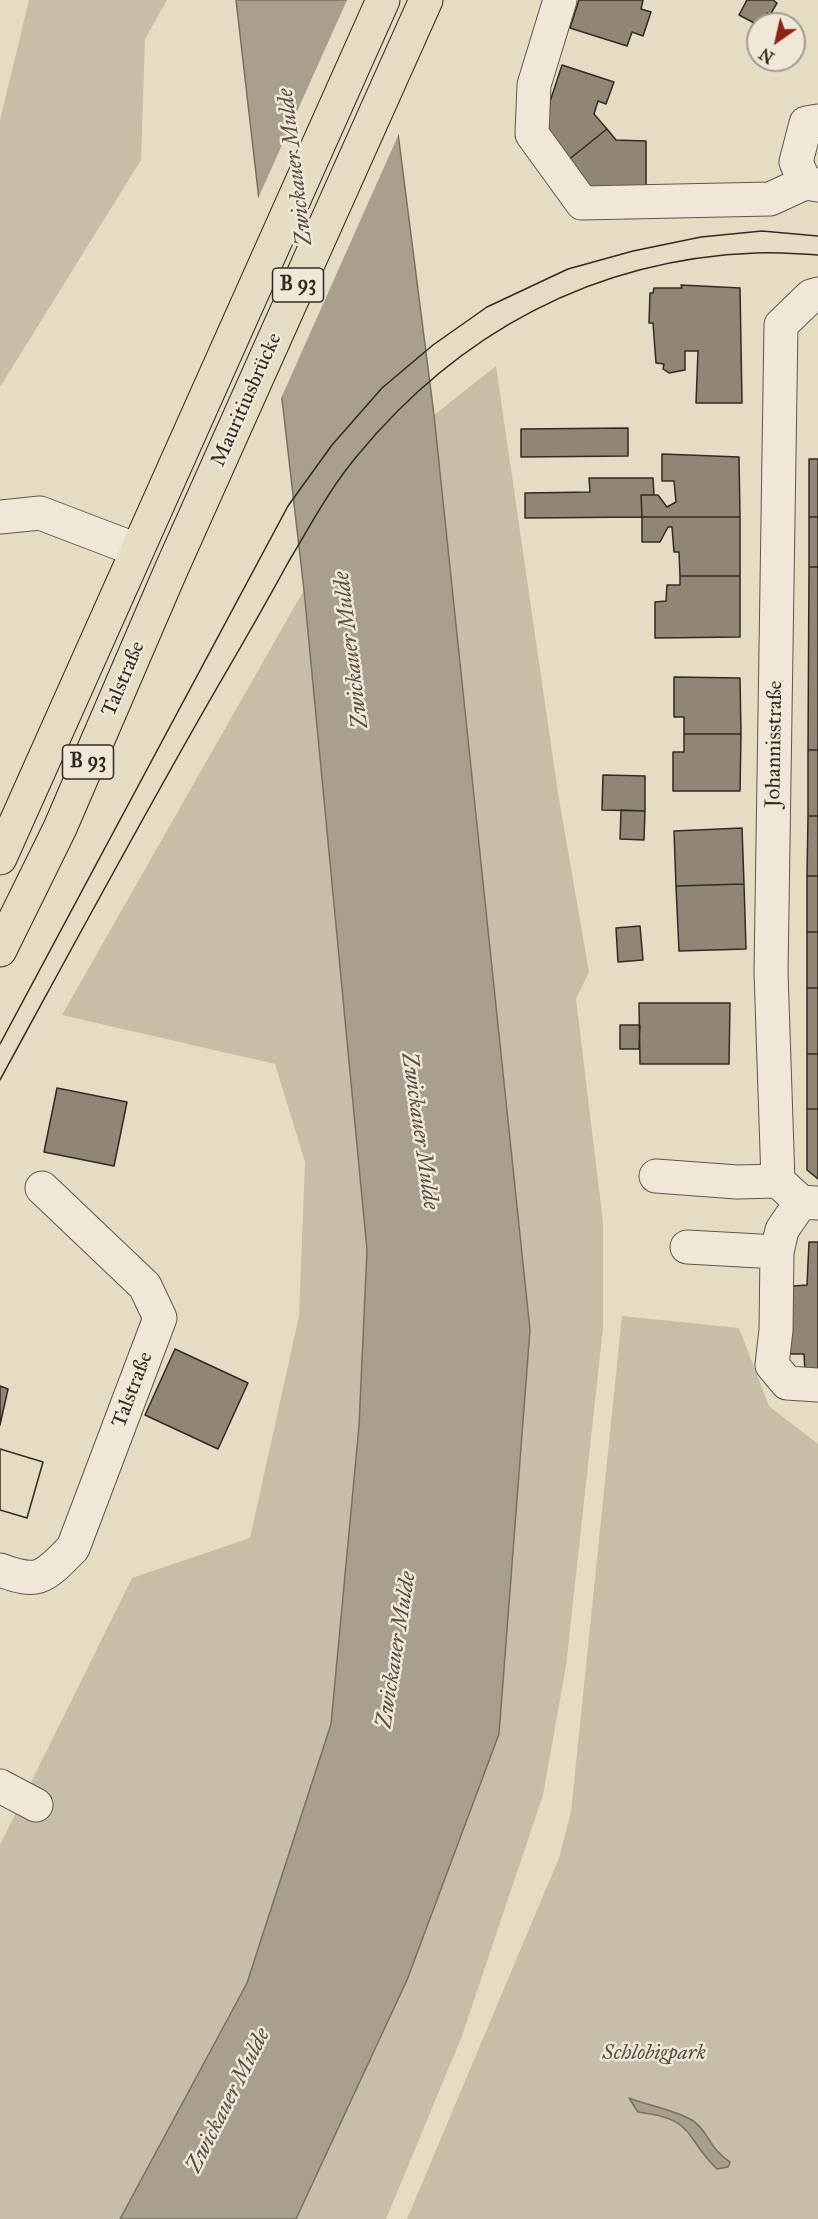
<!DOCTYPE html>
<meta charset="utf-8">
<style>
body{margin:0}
#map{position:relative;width:818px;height:2219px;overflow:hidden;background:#e6dcc3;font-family:"IM FELL Great Primer",serif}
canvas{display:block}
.north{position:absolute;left:746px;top:12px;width:60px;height:60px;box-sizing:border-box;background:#efe8d8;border:2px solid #a49c8f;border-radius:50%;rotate:214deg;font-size:16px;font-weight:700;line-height:24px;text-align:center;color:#342922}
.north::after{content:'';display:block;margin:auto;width:21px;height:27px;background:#8f2418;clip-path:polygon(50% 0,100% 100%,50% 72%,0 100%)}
</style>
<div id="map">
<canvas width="818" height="2219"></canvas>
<div class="north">N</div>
</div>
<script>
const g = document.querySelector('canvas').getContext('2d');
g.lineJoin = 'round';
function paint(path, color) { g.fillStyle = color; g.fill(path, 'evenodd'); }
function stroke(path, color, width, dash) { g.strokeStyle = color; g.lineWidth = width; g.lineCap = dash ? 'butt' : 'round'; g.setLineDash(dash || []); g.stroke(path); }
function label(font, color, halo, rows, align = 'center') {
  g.font = font + ' "IM FELL Great Primer",serif'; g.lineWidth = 5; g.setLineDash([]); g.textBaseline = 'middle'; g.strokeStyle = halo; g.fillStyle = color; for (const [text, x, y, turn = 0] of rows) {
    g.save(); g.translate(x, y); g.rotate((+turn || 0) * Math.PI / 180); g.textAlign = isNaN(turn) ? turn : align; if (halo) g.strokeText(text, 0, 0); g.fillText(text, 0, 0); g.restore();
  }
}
paint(new Path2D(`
 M29,0H167L145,39L141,160L0,387V120Z
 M496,366L558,793L589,972L576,999L603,1222V1328L566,1666L543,1795L462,2036L386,2219H296L407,1980L499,1734L530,1330L434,415Z
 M304,590L367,1250L359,1426L331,1724L247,1983L120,2219H0V1845L132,1578L250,1538L299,1316L305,1162L275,1064L62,1015Z
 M622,1316L739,1328L769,1406L818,1444V2219H407L559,1858L571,1812Z`), '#c8bea8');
const water = new Path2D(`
 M236,0H381L434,415L530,1330L499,1734L407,1980L296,2219H120L247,1983L331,1724L359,1426L367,1250L304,590Z
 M629,2098C649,2106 673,2109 692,2120C709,2131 708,2148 730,2162L728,2167L717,2169C683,2136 696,2119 638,2112Z`);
paint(water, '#a99f8c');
stroke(water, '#7a7062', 1.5);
paint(new Path2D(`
 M347,0H384L401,129L279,403L256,203Z`), '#e6dcc3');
const building = new Path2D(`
 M579,0H643L641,9L651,12L643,36L632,32L627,46L570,28Z
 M747,0H773L777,3L770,15L767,13L762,24L758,25L739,15Z
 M562,65L614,82L606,104L598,101L594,114L607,129L567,161L541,129Z
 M607,129L616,140L646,141V191L591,192L567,161Z
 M681,285L740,288L742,403H696L698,351H685V370L669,373L663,369L664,364L656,363L653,323H649L650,293H653L654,288H682Z
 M628,428V456L521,457V429Z
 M662,454L739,457L740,517H642L641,495H658L667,507L676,502L674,481H662Z
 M809,459H818V517H809Z
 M589,478H653L654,495H641L642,517L525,518V493L590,492Z
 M642,517H740V576H680L679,552H674L672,527H668L660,542H642Z
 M809,517H818V567H809Z
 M809,567H818V750H808Z
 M680,576H740V637L655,638V602L666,601L667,585H680Z
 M674,677L740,678L741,734H684V717H674Z
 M684,734H741L740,791H673V752H684Z
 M808,750H818V816H808Z
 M603,775L645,776V811L602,810Z
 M621,810L645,811L644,840L620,839Z
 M808,816H818V876H807Z
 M742,828L744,884L676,886L674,831Z
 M807,876H818V932H807Z
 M744,884L746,949L679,951L676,886Z
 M640,926L643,960L618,962L616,928Z
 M807,932H818V988H807Z
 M807,988H818V1054H807Z
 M639,1003H730L729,1064H640Z
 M620,1025H640L639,1049H620Z
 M807,1054H818V1109H807Z
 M57,1088L127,1102L114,1166L44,1152Z
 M807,1109H818V1179L807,1170Z
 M809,1242H818V1371H805L804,1354H789L793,1286L807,1285Z
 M175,1349L248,1383L218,1449L145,1415Z
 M0,1386L8,1389L0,1425Z
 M0,1449L43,1462L27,1518L0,1510Z
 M0,1449L43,1462L27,1518L0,1510Z`);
paint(building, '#918676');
stroke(building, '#342922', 1.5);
const minor = new Path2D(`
 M560,0L534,85L532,134L582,203L770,199L805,183
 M818,121L806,123L796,162L805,183L818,185
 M818,294L811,296L781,325L771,972L778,1181L801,1202L818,1203
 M0,517L40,513L137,550
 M656,1176L737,1182L778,1181
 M801,1202L782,1230L777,1252L776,1330L772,1365L787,1383L818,1385
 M687,1247L777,1252
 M0,1570C40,1585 44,1577 73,1548L160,1318L145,1286L42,1188
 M0,1786L36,1805`);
const major = new Path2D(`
 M0,858L383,0
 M0,950L60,828L171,570L426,0`);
stroke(minor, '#60564a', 35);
stroke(major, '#342922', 35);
stroke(minor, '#efe8d8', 33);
stroke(major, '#e6dcc3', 33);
stroke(new Path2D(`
 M0,1044L288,506L332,445L382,388L433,345L487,307L568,269L633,251L701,237L762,231L818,236
 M0,1080C72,948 143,816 218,686C242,645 266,603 289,561C310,526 330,488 357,456C458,333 594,259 756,253C776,252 797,254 818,255`), '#342922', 1.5);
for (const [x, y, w] of [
 [298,285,51],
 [88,762,51]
]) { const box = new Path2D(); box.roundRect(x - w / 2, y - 17, w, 34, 4.5); g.fillStyle = '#efe8d8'; g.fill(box); stroke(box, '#342922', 1.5); }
label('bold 20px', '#342922', null, [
 ["B 93",298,285],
 ["B 93",88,762]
]);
label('21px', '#342922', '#efe8d8', [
 ["Mauritiusbrücke",247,400,-66],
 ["Talstraße",124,679,-67],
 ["Johannisstraße",775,744,-89],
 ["Talstraße",133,1390,-69]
]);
label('italic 21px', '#594e44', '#efe8d8', [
 ["Schlobigpark",654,2054]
]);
label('italic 22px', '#574c42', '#efe8d8', [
 ["Zwickauer Mulde",296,167,-97],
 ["Zwickauer Mulde",352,650,-97],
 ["Zwickauer Mulde",419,1131,82],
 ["Zwickauer Mulde",397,1650,-81],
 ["Zwickauer Mulde",229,2101,-63]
]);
</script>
